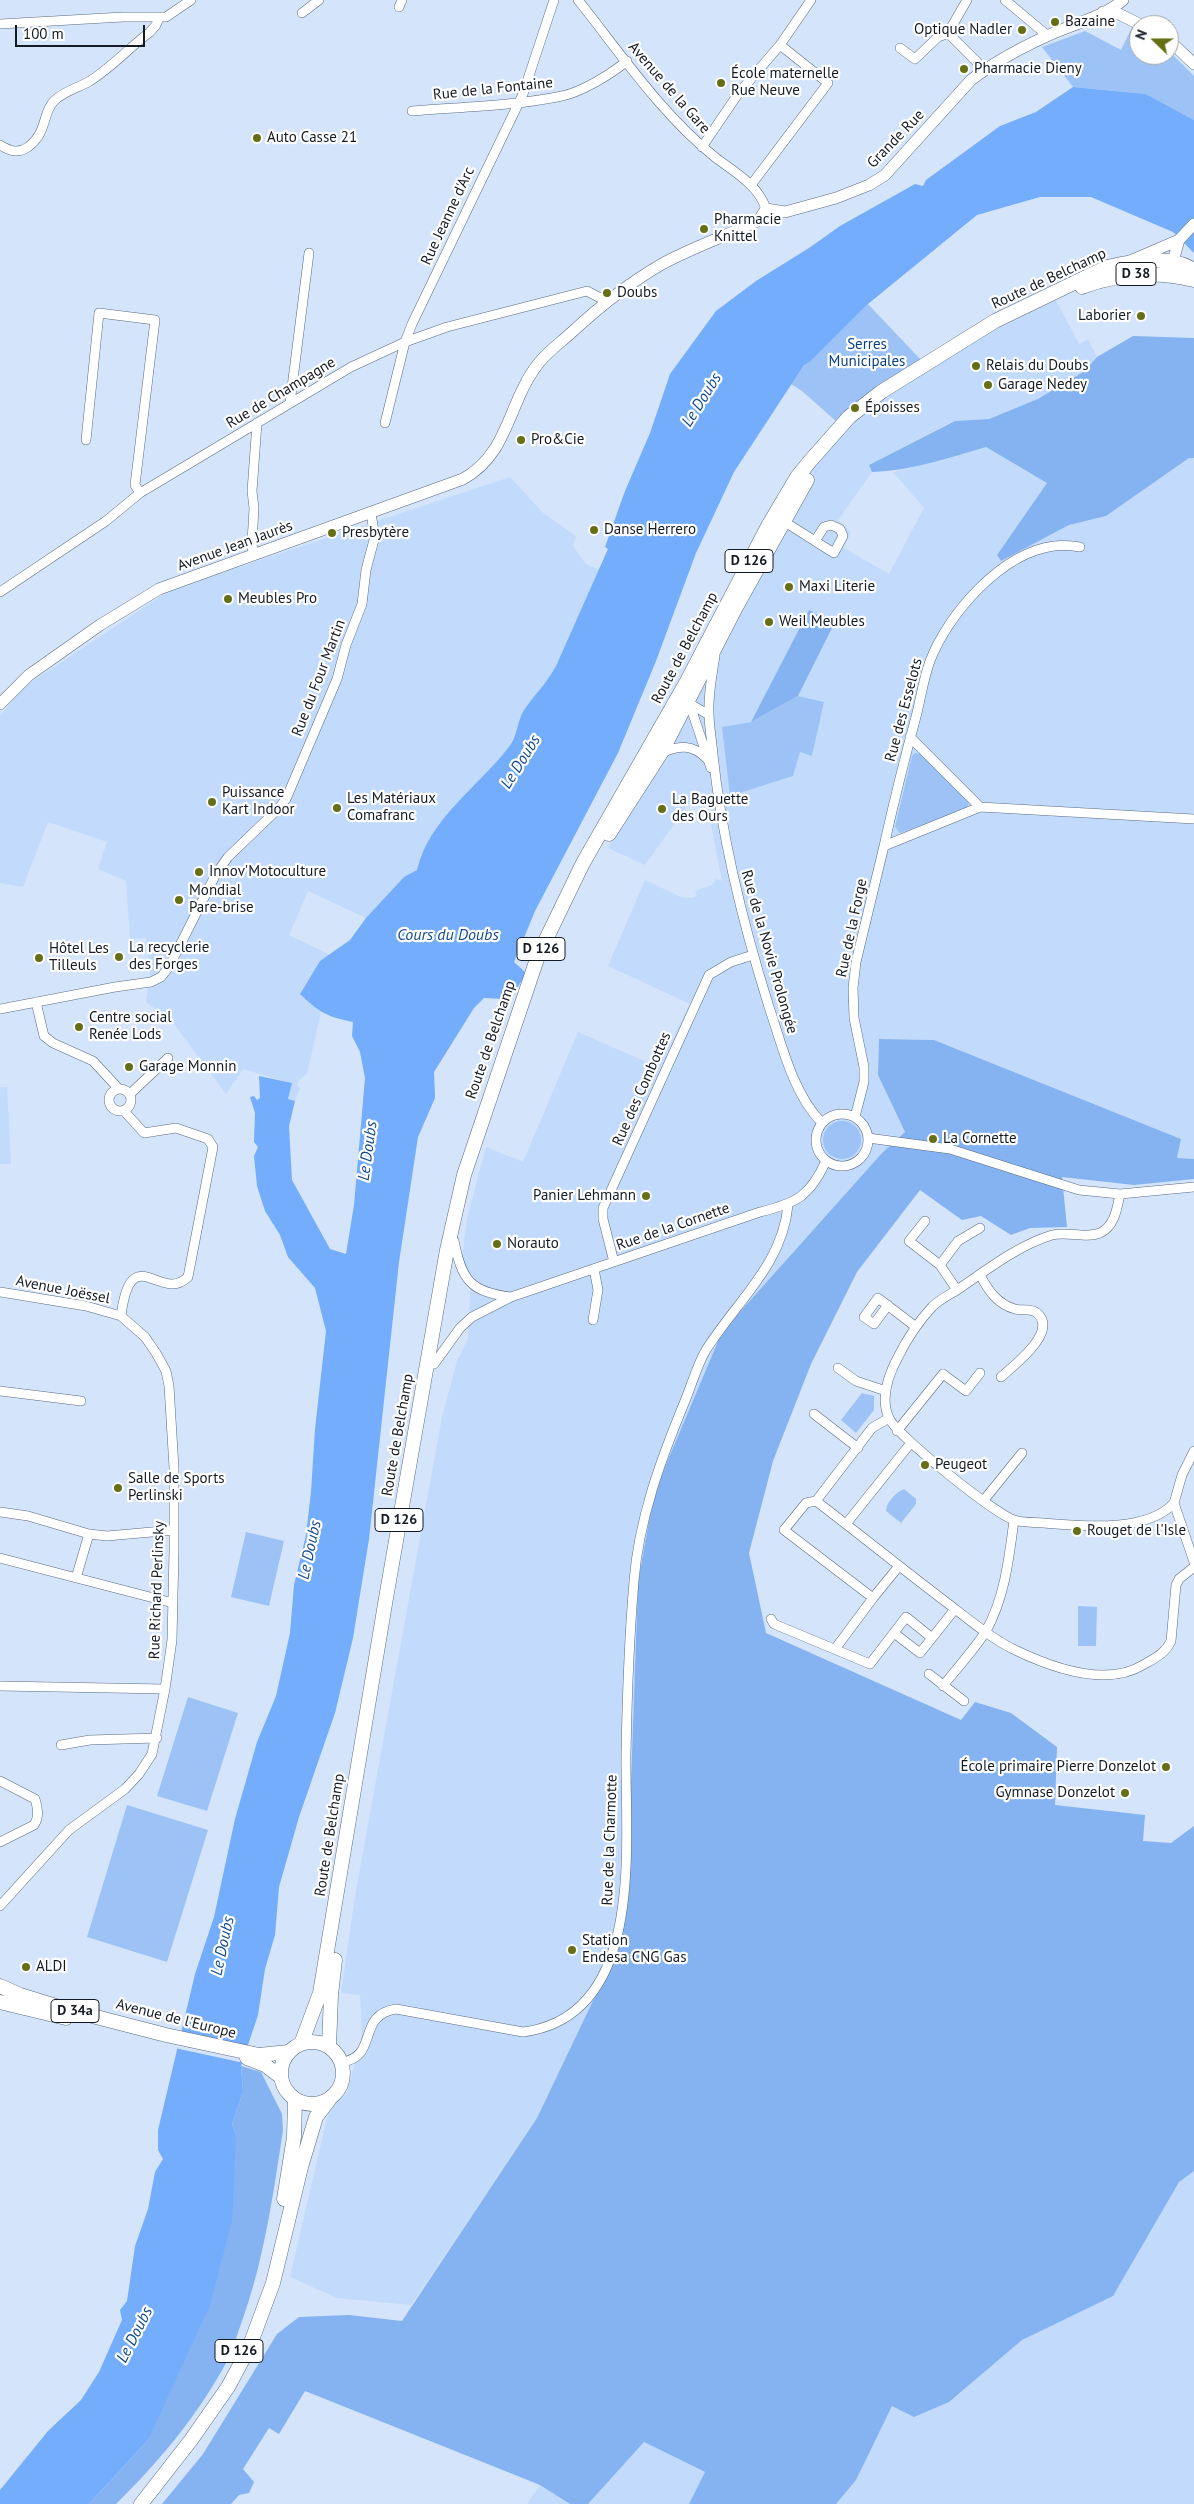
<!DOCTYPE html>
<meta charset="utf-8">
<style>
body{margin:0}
#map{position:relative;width:1194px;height:2504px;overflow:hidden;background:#d4e4fa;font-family:"PT Sans",sans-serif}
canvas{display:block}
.north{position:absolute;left:1129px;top:15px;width:50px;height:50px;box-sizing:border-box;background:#fff;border:1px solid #a1a4a8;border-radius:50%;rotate:292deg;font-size:14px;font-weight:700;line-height:20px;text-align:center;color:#141b25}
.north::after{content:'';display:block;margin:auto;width:18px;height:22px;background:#656f16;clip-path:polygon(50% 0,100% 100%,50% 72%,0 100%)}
.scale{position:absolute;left:15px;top:25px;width:130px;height:22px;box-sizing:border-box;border:2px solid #141b25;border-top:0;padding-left:6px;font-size:15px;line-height:18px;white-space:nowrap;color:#141b25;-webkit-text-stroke:4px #fff;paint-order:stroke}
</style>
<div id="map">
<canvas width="1194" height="2504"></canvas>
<div class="north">N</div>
<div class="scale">100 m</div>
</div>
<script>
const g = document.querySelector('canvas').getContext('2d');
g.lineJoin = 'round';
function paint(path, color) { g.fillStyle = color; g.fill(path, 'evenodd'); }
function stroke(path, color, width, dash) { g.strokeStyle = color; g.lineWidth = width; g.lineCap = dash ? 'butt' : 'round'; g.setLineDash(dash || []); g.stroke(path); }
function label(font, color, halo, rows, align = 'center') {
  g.font = font + ' "PT Sans",sans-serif'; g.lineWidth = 4.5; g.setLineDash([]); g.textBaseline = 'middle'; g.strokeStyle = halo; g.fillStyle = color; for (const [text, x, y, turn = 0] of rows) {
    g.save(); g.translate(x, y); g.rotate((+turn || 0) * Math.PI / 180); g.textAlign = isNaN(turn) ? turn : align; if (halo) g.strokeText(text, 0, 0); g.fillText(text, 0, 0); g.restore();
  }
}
paint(new Path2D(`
 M1050,289L1079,344L1088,339L1097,357L1085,371L1038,400L989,419L954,421L869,465L872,472L838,520L851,532L844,548L889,574L924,508L893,472L943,460L986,447L1048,483L997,555L1001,561L1069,525L1106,516L1189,458H1194V1159L1177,1158L1181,1139L934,1040L879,1039L878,1075L905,1132L883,1152L638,1583L627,1895L621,1943L537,2118L411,2305L337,2298L290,2277L329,2109L347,2093L362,2034L360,1995L341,1993L355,1896L442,1417L457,1361L468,1339L471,1276L464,1264L463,1251L467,1218L486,1147L523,1162L578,1032L658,1067L690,1004L608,966L645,880L681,897L692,898L697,896L695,891L712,885L716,879L722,881L705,793L697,792L645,865L608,848L718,606L791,476L819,440L837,422ZM809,611L834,624L798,696L824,702L812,755L723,728L751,722Z
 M510,477L543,513L576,536L573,546L586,564L600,570L556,666L548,680L523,711L510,746L421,855L418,870L404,877L366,918L308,891L289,935L330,955L320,961L300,993L321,1012L307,1074L299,1080L297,1086L300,1088L295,1101L288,1099L291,1083L243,1069L226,1094L171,1020L146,1002L150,974L146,938L130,939L126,881L98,869L107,842L48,822L23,887L0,883V716L21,689L170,590Z
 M0,1087H7L11,1164H0Z
 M1194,2091V2504H801L856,2479L1010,2162Z
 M644,2442L768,2504H588Z
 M540,2485L570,2504H527Z`), '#c2dbfc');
paint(new Path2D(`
 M1133,25L1139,27V55H1169V43L1173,46L1171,53L1194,76V120L1146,94L1073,87L1042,47L1085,31L1121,50Z
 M868,304L921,360L837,422L802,391L791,384L804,365L810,362Z
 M798,696L824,702L812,756L800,752L793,776L730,796L722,727L751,722Z
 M915,753L920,754L969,803L967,809L900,833L895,827L912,756Z
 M823 1140a19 19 0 1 1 38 0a19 19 0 1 1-38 0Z
 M862,1393L874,1396V1410L856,1433L841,1420Z
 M904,1489L916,1499V1504L901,1523L886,1511C886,1503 896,1492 904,1489Z
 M246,1532L284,1541L269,1606L231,1597Z
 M1078,1606L1097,1607L1096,1646H1078Z
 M188,1697L238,1713L207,1811L157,1796Z
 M127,1805L208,1830L167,1962L87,1937Z`), '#9dc3f6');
paint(new Path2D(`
 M1133,336L1194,338V458H1189L1106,516L1069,525L1001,561L997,555L1047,483L986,447C948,458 911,471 872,472L869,465L955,421L989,419L1038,399L1085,371L1097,357Z
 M809,610L834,624L798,696L751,722Z
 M879,1039L934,1040L1181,1139L1177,1158L1194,1159V1179L1134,1185L1062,1177L1067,1227L1030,1228L1011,1235L981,1216L962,1220L920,1190L857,1272L811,1364L773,1461L749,1553L766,1633L961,1720L975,1702L1011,1713L1057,1747L1055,1805L1145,1815L1143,1841L1171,1843L1194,1826V2171L1179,2182L1113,2296L1022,2340L949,2402L914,2417L892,2406L856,2480L836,2504H689L705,2472L644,2442L588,2504H570L540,2485L305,2391L279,2434L269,2428L243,2469L254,2482L249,2493L239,2495L231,2504H162L203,2454L277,2334L299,2317L349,2315L402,2321L537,2118L621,1942L627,1895L638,1583L654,1493L722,1332L883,1152L905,1132L878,1075Z
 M241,2066L261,2072L282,2114L283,2130C273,2196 264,2261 241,2324C236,2337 233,2351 226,2363C198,2415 158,2463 116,2504H89L148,2440L236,2135L232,2124L243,2092Z`), '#85b3f1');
paint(new Path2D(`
 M1073,87L1146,94L1194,120V253L1173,232L1091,197H1040L977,215L868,304L810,362L804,365L734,472L696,553L656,661L618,753L535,911L514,962L526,973L515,992L502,994L503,999L484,998L474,1008L434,1072L435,1098L418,1137L399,1262L369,1539L353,1638L335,1713L299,1817L279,1887L275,1935L265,1969L258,2015L241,2066L243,2092L232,2124L236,2135L232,2221L210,2305L148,2440L89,2504H0V2490L48,2431L81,2400L99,2372L122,2320L120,2310L127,2301L135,2246L148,2209L155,2172L163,2159L158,2150V2130L195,1974L214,1917L235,1819L257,1742L276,1696L290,1633L294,1585L306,1535L311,1492L315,1429L326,1331L315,1288L288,1257L280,1235L265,1211L257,1186L254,1156L258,1147L254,1142L255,1113L250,1097L254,1096L257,1100L260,1098L259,1076L292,1083L288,1099L295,1101L289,1126L292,1180L330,1249L346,1254L354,1205L365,1078L360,1052L352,1036L353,1022C327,1017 319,1012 300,994L320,961L350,940L366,918L404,877L417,870C429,819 477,788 508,748C517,738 517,721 524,710C535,694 547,683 556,666L608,549L605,547L625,491L650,433L670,374L716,311L756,281L809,248L840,226L915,184L923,186L926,180L1000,126L1036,112Z`), '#73adfb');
paint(new Path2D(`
 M178,2032L250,2047L244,2063L175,2048Z`), '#d4e4fa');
const minor = new Path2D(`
 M578,0C621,54 662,115 716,158C735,172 759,186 766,209
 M967,0L948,33L985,70
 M1005,0L1048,36
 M399,7L402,0
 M302,13L319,0
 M0,24L123,17H166L191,0
 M900,48L915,59L938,37L948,33
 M412,111C461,107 514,106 562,96C582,92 611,74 627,61
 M0,145C10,151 18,154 28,147C48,132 42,113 54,101C64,91 78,88 90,81C112,67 130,47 150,32L156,25L159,18
 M702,147L738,94L780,45L811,0
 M751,185L828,83L780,45
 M290,403L309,253
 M385,423L405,342L412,324L523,94L554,0
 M86,440L99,313L155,320L135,485L140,493
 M780,519C798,530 816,542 834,553L843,536L840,529L831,525L824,527L815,541
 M253,555L252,542L254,508L252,491L257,423
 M0,592L106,521L140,493L351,367L405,342L447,327L587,291L606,301
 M715,656C712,675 708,694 709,713C709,727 712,741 713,755C722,841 743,924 769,1007C782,1045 793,1094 822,1123
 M687,702L709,715
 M689,702L711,768
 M910,737L980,807
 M661,753C680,745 693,744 707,759
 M884,846C894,801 905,757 917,713C921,696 924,677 930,661C948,614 1001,553 1054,546C1062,545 1072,546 1080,547
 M36,1002L44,1036L53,1043L93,1061L118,1088
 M0,1009L115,987L151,982L161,977L169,967L216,874L228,857L279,808L286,799L337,679L346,645L362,604L366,570L375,536L371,514
 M109 1100a11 11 0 1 1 22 0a11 11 0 1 1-22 0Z
 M130,1094L168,1058
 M816 1140a26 26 0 1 1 52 0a26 26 0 1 1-52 0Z
 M855,1117L864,1082V1067L854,1018L853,988L856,962L884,846L980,807L1194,819
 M868,1138L950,1149L1079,1190L1120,1194L1194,1187
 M1120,1194C1117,1208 1115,1226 1100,1233C1085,1239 1068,1231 1052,1235C1019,1245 988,1269 960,1288C951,1294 940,1299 932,1307C919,1321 907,1339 898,1357C889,1374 880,1399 889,1418C897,1436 994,1513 1014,1520C1023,1523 1035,1522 1044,1523C1081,1526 1147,1533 1174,1503
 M925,1221L909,1241L940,1265L957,1290
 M454,1241C462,1280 470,1292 511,1297
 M614,1262L603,1219V1208L709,975L731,962L753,955
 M940,1265L958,1241L980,1228
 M980,1275C988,1290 997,1304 1015,1309C1022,1311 1031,1308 1037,1313C1059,1332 1013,1366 1001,1377
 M0,1292L86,1306L121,1316L145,1337L156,1353L166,1371L169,1386L174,1468V1551L172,1640L165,1689L152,1754L139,1774L125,1789L69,1830L0,1906
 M888,1305L874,1324L864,1317L878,1298L916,1327
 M121,1316C131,1238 161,1304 188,1277L213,1147L208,1139L176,1128L144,1133L124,1111
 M593,1320L598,1290L594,1269
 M434,1364L460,1328L472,1317L511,1297L760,1212C797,1203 810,1196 826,1161
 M838,1368L856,1381L886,1391
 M0,1391L81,1401
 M814,1414L858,1448
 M897,1431L943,1374L966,1391L980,1373
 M1194,1451L1182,1475L1174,1503L1194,1562
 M984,1500L1022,1453
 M816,1501L872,1428L889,1418
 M0,1512L28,1516L89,1534L107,1536L174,1530
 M846,1524L910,1444
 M0,1558L173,1603
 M899,1566L873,1598L784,1530L806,1503L816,1501C858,1533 900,1567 942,1599C965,1616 987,1636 1013,1649C1050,1667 1105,1688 1143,1665C1155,1658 1165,1654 1171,1641L1176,1585L1179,1579L1194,1567
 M76,1578L89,1534
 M771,1619L774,1624L870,1664L906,1617L932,1638L955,1609
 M894,1633L920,1653L932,1638
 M835,1649L873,1598
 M929,1674L964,1701
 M0,1686L165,1689
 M943,1686C957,1668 974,1650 986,1631C1005,1597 1009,1558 1014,1520
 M61,1745L90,1740L157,1738
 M0,1781L35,1799C38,1808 39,1818 34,1825L0,1842
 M342,2062C379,2057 356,2015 396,2009L523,2032C646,2016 625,1845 626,1755C627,1698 629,1639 634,1581C639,1518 661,1459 685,1401C692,1384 697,1365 706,1350C736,1302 783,1264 788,1205`);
const tertiary = new Path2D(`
 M1103,12L1119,14L1141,25
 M1169,40L1194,64
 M1130,261L1179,240L1194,224
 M1165,265L1173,261L1179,240
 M0,704L29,675L100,625L159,589L463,479C509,454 508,402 538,364C547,352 560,343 571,333C599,307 629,283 662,264C693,247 727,236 759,220L766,209L785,212L836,198L869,185L885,175L971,80C997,60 1026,45 1056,32C1077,23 1105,16 1123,0`);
const primary = new Path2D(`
 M1082,287C1119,273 1156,271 1194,280
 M609,834L661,753L736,607L807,480
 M0,1986L20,1995L69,2010L166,2035L259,2055L289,2052
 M0,2002L66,2018
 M281 2073a31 31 0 1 1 62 0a31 31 0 1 1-62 0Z
 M301,2044L320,1993L386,1598L447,1250L464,1175L538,956L583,863L686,683L768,526L797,477L811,460L849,417L881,392L995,321L1107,267C1134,261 1169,254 1194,270
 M329,2047L331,1995L335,1960
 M247,2058L265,2065L281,2077
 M284,2199L294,2137L295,2100
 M141,2504L191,2440L228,2387L249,2348L273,2283L301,2167L316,2117L329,2100`);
stroke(minor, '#596b82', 10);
stroke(tertiary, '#596b82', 12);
stroke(primary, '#596b82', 15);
stroke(minor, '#fff', 9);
stroke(tertiary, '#fff', 11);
stroke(primary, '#fff', 14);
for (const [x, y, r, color] of [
 [1055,22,5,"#656f16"],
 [1022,30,5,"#656f16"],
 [964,69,5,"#656f16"],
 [721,83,5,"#656f16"],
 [257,138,5,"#656f16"],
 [704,229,5,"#656f16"],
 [607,293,5,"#656f16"],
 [1141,316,5,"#656f16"],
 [976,366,5,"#656f16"],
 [988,385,5,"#656f16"],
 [855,408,5,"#656f16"],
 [521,440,5,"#656f16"],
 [594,530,5,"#656f16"],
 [332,533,5,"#656f16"],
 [789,587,5,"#656f16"],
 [228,599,5,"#656f16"],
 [769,622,5,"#656f16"],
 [212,802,5,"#656f16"],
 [337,808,5,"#656f16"],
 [662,809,5,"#656f16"],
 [199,872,5,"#656f16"],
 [179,900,5,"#656f16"],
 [119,957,5,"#656f16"],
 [39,958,5,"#656f16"],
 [79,1027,5,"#656f16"],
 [129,1067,5,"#656f16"],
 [933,1139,5,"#656f16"],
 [646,1196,5,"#656f16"],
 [497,1244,5,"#656f16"],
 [925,1465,5,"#656f16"],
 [118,1488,5,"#656f16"],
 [1077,1531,5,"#656f16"],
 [1166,1767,5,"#656f16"],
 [1125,1793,5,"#656f16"],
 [572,1950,5,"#656f16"],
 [26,1967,5,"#656f16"]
]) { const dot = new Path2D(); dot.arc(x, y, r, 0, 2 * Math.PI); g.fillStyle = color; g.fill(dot); stroke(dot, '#fff', 2); }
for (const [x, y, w] of [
 [1136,274,40],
 [749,561,48],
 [541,949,48],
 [399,1520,48],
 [75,2011,48],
 [239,2351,48]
]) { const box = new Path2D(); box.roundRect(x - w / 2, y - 11.5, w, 23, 4); g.fillStyle = '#fff'; g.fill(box); stroke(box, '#141b25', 1); }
label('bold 14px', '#141b25', null, [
 ["D 38",1136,274],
 ["D 126",749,561],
 ["D 126",541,949],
 ["D 126",399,1520],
 ["D 34a",75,2011],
 ["D 126",239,2351]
]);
label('15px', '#141b25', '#fff', [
 ["Bazaine",1065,22],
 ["Optique Nadler",1012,30,"right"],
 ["Pharmacie Dieny",974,69],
 ["École maternelle",731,74],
 ["Rue Neuve",731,91],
 ["Auto Casse 21",267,138],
 ["Pharmacie",714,220],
 ["Knittel",714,237],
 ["Doubs",617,293],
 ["Laborier",1131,316,"right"],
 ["Relais du Doubs",986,366],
 ["Garage Nedey",998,385],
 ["Époisses",865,408],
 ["Pro&Cie",531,440],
 ["Danse Herrero",604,530],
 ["Presbytère",342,533],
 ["Maxi Literie",799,587],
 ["Meubles Pro",238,599],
 ["Weil Meubles",779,622],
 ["Puissance",222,793],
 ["Kart Indoor",222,810],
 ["Les Matériaux",347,799],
 ["Comafranc",347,816],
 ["La Baguette",672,800],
 ["des Ours",672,817],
 ["Innov'Motoculture",209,872],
 ["Mondial",189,891],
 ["Pare-brise",189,908],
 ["La recyclerie",129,948],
 ["des Forges",129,965],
 ["Hôtel Les",49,949],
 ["Tilleuls",49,966],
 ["Centre social",89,1018],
 ["Renée Lods",89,1035],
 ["Garage Monnin",139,1067],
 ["La Cornette",943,1139],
 ["Panier Lehmann",636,1196,"right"],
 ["Norauto",507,1244],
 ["Peugeot",935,1465],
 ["Salle de Sports",128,1479],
 ["Perlinski",128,1496],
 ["Rouget de l'Isle",1087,1531],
 ["École primaire Pierre Donzelot",1156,1767,"right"],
 ["Gymnase Donzelot",1115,1793,"right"],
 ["Station",582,1941],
 ["Endesa CNG Gas",582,1958],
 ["ALDI",36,1967]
], 'left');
label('15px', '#141b25', '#fff', [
 ["Avenue de la Gare",669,88,49],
 ["Rue de la Fontaine",493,89,-6],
 ["Grande Rue",896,139,-46],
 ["Rue Jeanne d'Arc",448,216,-65],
 ["Route de Belchamp",1049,279,-25],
 ["Rue de Champagne",281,393,-31],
 ["Avenue Jean Jaurès",235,546,-20],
 ["Route de Belchamp",685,648,-62],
 ["Rue du Four Martin",319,678,-69],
 ["Rue des Esselots",904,710,-75],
 ["Rue de la Forge",852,928,-78],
 ["Rue de la Novie Prolongée",769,952,74],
 ["Route de Belchamp",491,1040,-71],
 ["Rue des Combottes",642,1089,-66],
 ["Rue de la Cornette",673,1227,-19],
 ["Avenue Joëssel",63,1290,11],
 ["Route de Belchamp",398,1435,-80],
 ["Rue Richard Perlinsky",157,1590,-88],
 ["Route de Belchamp",330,1835,-81],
 ["Rue de la Charmotte",610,1840,-88],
 ["Avenue de l'Europe",176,2019,14]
]);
label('15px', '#054085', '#fff', [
 ["Serres",867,345],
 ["Municipales",867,362]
]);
label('italic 16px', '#124a8f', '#fff', [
 ["Le Doubs",702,400,-58],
 ["Le Doubs",521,762,-58],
 ["Cours du Doubs",448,935],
 ["Le Doubs",368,1151,-82],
 ["Le Doubs",310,1550,-78],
 ["Le Doubs",223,1946,-78],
 ["Le Doubs",135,2335,-63]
]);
</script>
